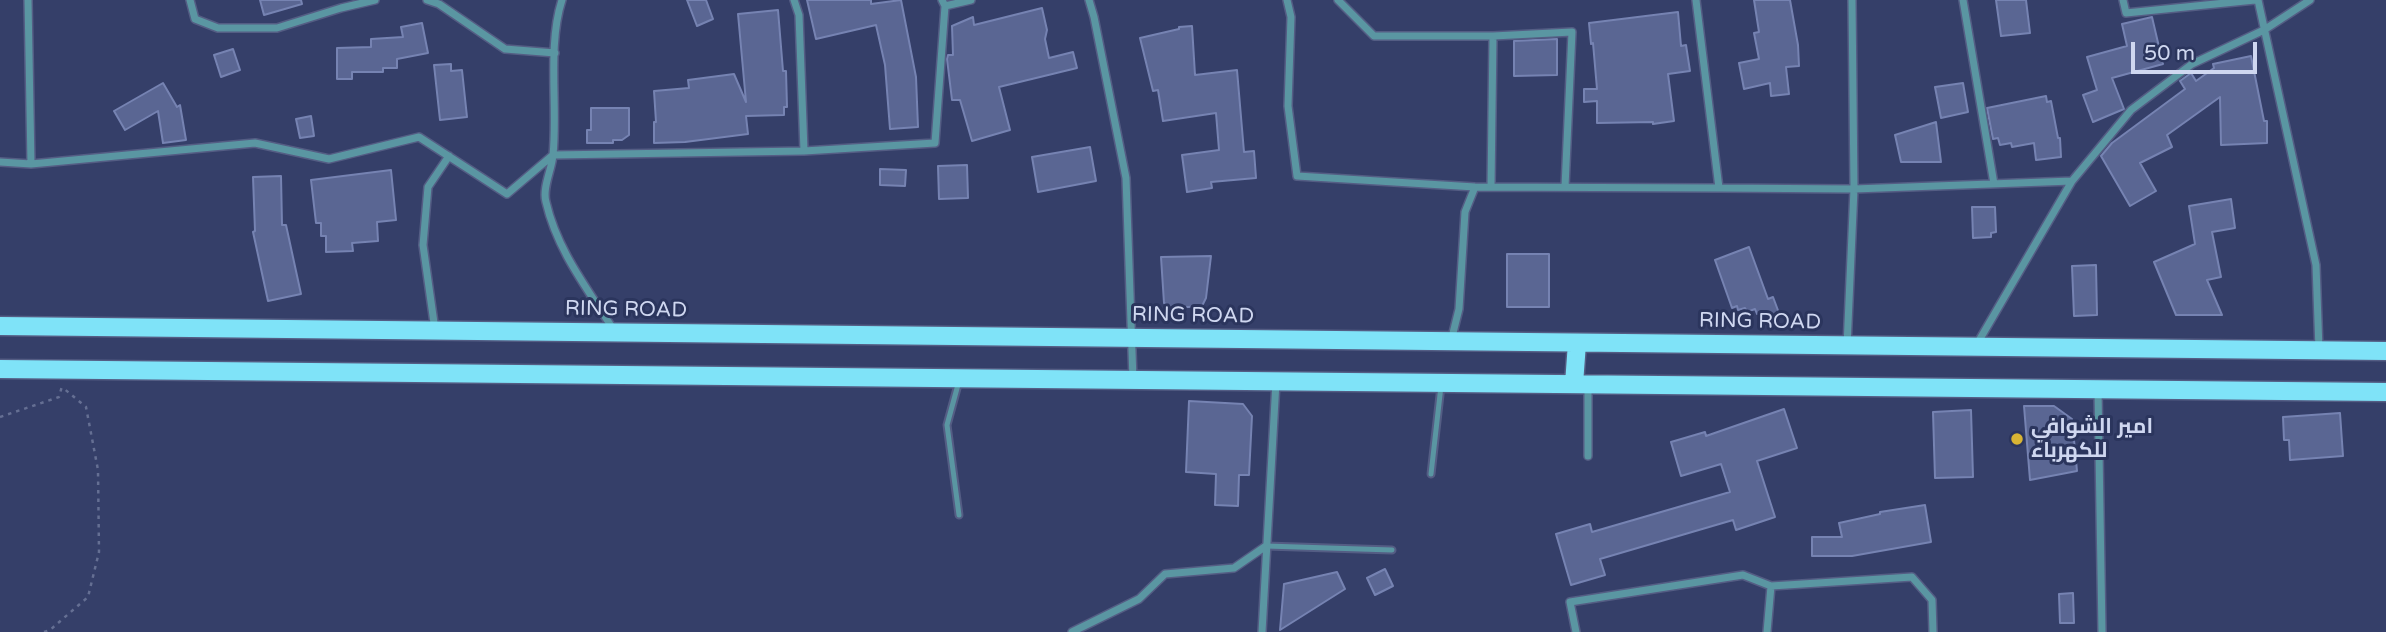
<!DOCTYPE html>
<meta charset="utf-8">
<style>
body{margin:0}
#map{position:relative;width:2386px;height:632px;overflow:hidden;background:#353f69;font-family:"Varela Round",sans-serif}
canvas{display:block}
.scale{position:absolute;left:2131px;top:42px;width:126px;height:32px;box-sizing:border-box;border:4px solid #cfd7f0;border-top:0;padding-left:9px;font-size:21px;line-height:24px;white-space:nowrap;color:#cfd7f0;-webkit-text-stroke:5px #2b355d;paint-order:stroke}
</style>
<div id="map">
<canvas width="2386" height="632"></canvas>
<div class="scale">50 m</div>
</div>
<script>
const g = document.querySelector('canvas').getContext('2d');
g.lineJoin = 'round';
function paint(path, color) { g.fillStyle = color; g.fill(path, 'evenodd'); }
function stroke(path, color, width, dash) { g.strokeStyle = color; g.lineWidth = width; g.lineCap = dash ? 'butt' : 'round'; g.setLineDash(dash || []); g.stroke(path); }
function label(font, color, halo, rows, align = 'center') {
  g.font = font + ' "Varela Round",Cairo,sans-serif'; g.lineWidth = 6; g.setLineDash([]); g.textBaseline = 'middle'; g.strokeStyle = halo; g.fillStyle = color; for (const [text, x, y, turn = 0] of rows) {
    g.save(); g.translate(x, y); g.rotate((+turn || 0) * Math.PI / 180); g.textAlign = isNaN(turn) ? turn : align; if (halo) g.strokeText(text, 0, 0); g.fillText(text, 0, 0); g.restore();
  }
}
const building = new Path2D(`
 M260,0H301L302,4L264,15Z
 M687,0H706L713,19L697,26Z
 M807,0H871V4L901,0L916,77L918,127L890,129L885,65L876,25L816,39Z
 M1754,0H1790L1798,45L1799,66L1786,67L1789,94L1771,96L1770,83L1744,89L1739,63L1759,59L1754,33L1759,32Z
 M1996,0H2026L2030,33L2001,36Z
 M1042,8L1047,30L1045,39L1049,58L1073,52L1077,68L999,87L1010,130L972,141L960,100H952L947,59L948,55H953L952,26L973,17L974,25Z
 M778,10L783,71H786L787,107H784V115L746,116L748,134L685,142L654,143V122H656L654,91L689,88L688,80L734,74L746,102L738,14Z
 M1678,12L1681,46L1686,45L1690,71L1668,74L1674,121L1653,124V122L1597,123V101L1584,102V89H1597L1593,43L1591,44L1589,23Z
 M2152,17L2163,64L2112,78L2124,109L2093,122L2083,95L2097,90L2087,57L2127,46L2122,24Z
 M422,23L428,53L397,59V68H383V72H352V79H337V48L371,47V39L403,37L401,27Z
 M1192,26L1195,75L1237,70L1244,152L1254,151L1256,178L1211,182L1212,188L1187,192L1182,155L1219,150L1216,113L1163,121L1158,90L1153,91L1140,38L1179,29V27Z
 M1557,39V75L1514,76V41Z
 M233,49L240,70L221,77L214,55Z
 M2251,56L2264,121H2267V143L2221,145L2220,97L2167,135L2172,147L2140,163L2156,191L2130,206L2101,156L2112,143L2185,89L2180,81L2191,73L2196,81L2214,68L2213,64Z
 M451,64V71L462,70L467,117L440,120L434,65Z
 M163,83L177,107L180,105L186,140L163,143L158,111L125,130L114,111Z
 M1963,83L1968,112L1941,118L1935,87Z
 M2046,96L2047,102L2051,101L2058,138H2060L2061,157L2036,160L2034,143L2012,147L2011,143L2000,145L1998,138L1993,139L1987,108Z
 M591,108H629V135L622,140H613V143H587V130H591Z
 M311,116L314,136L300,138L296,119Z
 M1936,122L1941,162H1901L1895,135Z
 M1090,147L1096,181L1038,192L1032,157Z
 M967,165L968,198L939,199L938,166Z
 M880,169L906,170L905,186L880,185Z
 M391,170L396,220L377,222L378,241L352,243L353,251L326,252V236H321V223H316L311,180Z
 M281,176L282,225H286L301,294L268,301L253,232L255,231L253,177Z
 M2231,199L2235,228L2212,232L2221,277L2207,280L2222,315H2176L2154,262L2195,244L2189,206Z
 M1972,207H1995L1996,232L1991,233V237L1973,238Z
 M1749,247L1768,299L1773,297L1779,313L1766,318L1763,312L1757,314L1755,309L1747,312L1745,308L1738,310L1737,306L1732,308L1715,260Z
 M1507,254H1549V307H1507Z
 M1211,256L1206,298L1202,306L1174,308L1164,303L1161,257Z
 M2096,265L2097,315L2074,316L2072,266Z
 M1189,401L1243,404L1252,416L1249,475H1239L1238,506L1215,505L1216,474L1186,472Z
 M2024,406H2054L2072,419L2077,471L2030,480Z
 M1784,409L1797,448L1757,461L1775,517L1736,530L1733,520L1600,559L1605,575L1571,585L1556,534L1590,524L1592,532L1730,492L1721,464L1681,476L1671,442L1705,432L1706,436Z
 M1971,410L1973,477L1935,478L1933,412Z
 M2340,413L2343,456L2290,460L2289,440H2284L2283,417Z
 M1925,505L1931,542L1852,556H1812V537H1842L1839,523L1880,514V512Z
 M1385,569L1393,586L1375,595L1367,578Z
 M1337,572L1345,589L1280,630L1284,584Z
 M2073,593L2074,623H2060L2059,594Z`);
paint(building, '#5a6693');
stroke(building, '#7683b2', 2);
const service = new Path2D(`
 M1431,474L1441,386
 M959,515L947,425L959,381
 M1266,546L1392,550`);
const minor = new Path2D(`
 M28,0L31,164
 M190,0L195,19L218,28H277L341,8L375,0
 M427,0L439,4L505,49L555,53
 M562,0C547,46 558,107 553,155C552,169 542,188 546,202C557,250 587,288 613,329
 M942,0L945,6L971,0
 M1089,0L1094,17L1126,178L1133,380
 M1287,0L1291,17L1288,106L1297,176L1475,187L1719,188L1696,0
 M1338,0L1374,36H1493L1572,32L1565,187
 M1963,0L1994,184
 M2123,0L2126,13L2255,0
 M2258,0L2316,265L2319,350
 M804,151L935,143L945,6
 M0,162L31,164L255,143L329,159L419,137L507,194L553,155L804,151L799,15L794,0
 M2072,181L2131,110L2192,64L2264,30L2310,0
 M1491,187L1493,36
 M1719,188L1854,189L2072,181L1977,344
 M435,330L423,245L428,187L449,156
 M1451,341L1459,309L1465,212L1475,187
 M1847,346L1854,189L1852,0
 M2098,390L2102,632
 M1588,456V385
 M1072,632L1139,599L1165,574L1234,568L1266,546
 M1262,632L1276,382
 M1576,632L1570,602L1743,575L1771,586
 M1767,632L1771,586L1912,577L1932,600L1933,632`);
const primary = new Path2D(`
 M0,326L2386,351
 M0,369L2386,392
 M1574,384L1577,343`);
stroke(service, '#545d84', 9);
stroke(minor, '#545d84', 10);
stroke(primary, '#545d84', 21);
stroke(new Path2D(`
 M0,417L59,397L62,386
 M44,632L50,630L88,597L99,552L98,470L86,407L62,387`), '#656f93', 2.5, [3.5, 5]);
stroke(service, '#5a96a2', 5);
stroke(minor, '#5a96a2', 7);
stroke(primary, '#7fe3f8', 18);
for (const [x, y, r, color] of [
 [2017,439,7,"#d8b434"]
]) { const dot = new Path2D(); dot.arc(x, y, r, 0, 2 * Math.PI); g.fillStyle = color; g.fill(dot); stroke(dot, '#2b355d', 2.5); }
label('21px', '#cfd7f0', '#2b355d', [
 ["RING ROAD",626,310,1],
 ["RING ROAD",1193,316,1],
 ["RING ROAD",1760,322,1]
]);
label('bold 21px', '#cfd7f0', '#2b355d', [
 ["امير الشوافي",2031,427],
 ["للكهرباء",2031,451]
], 'left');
</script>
